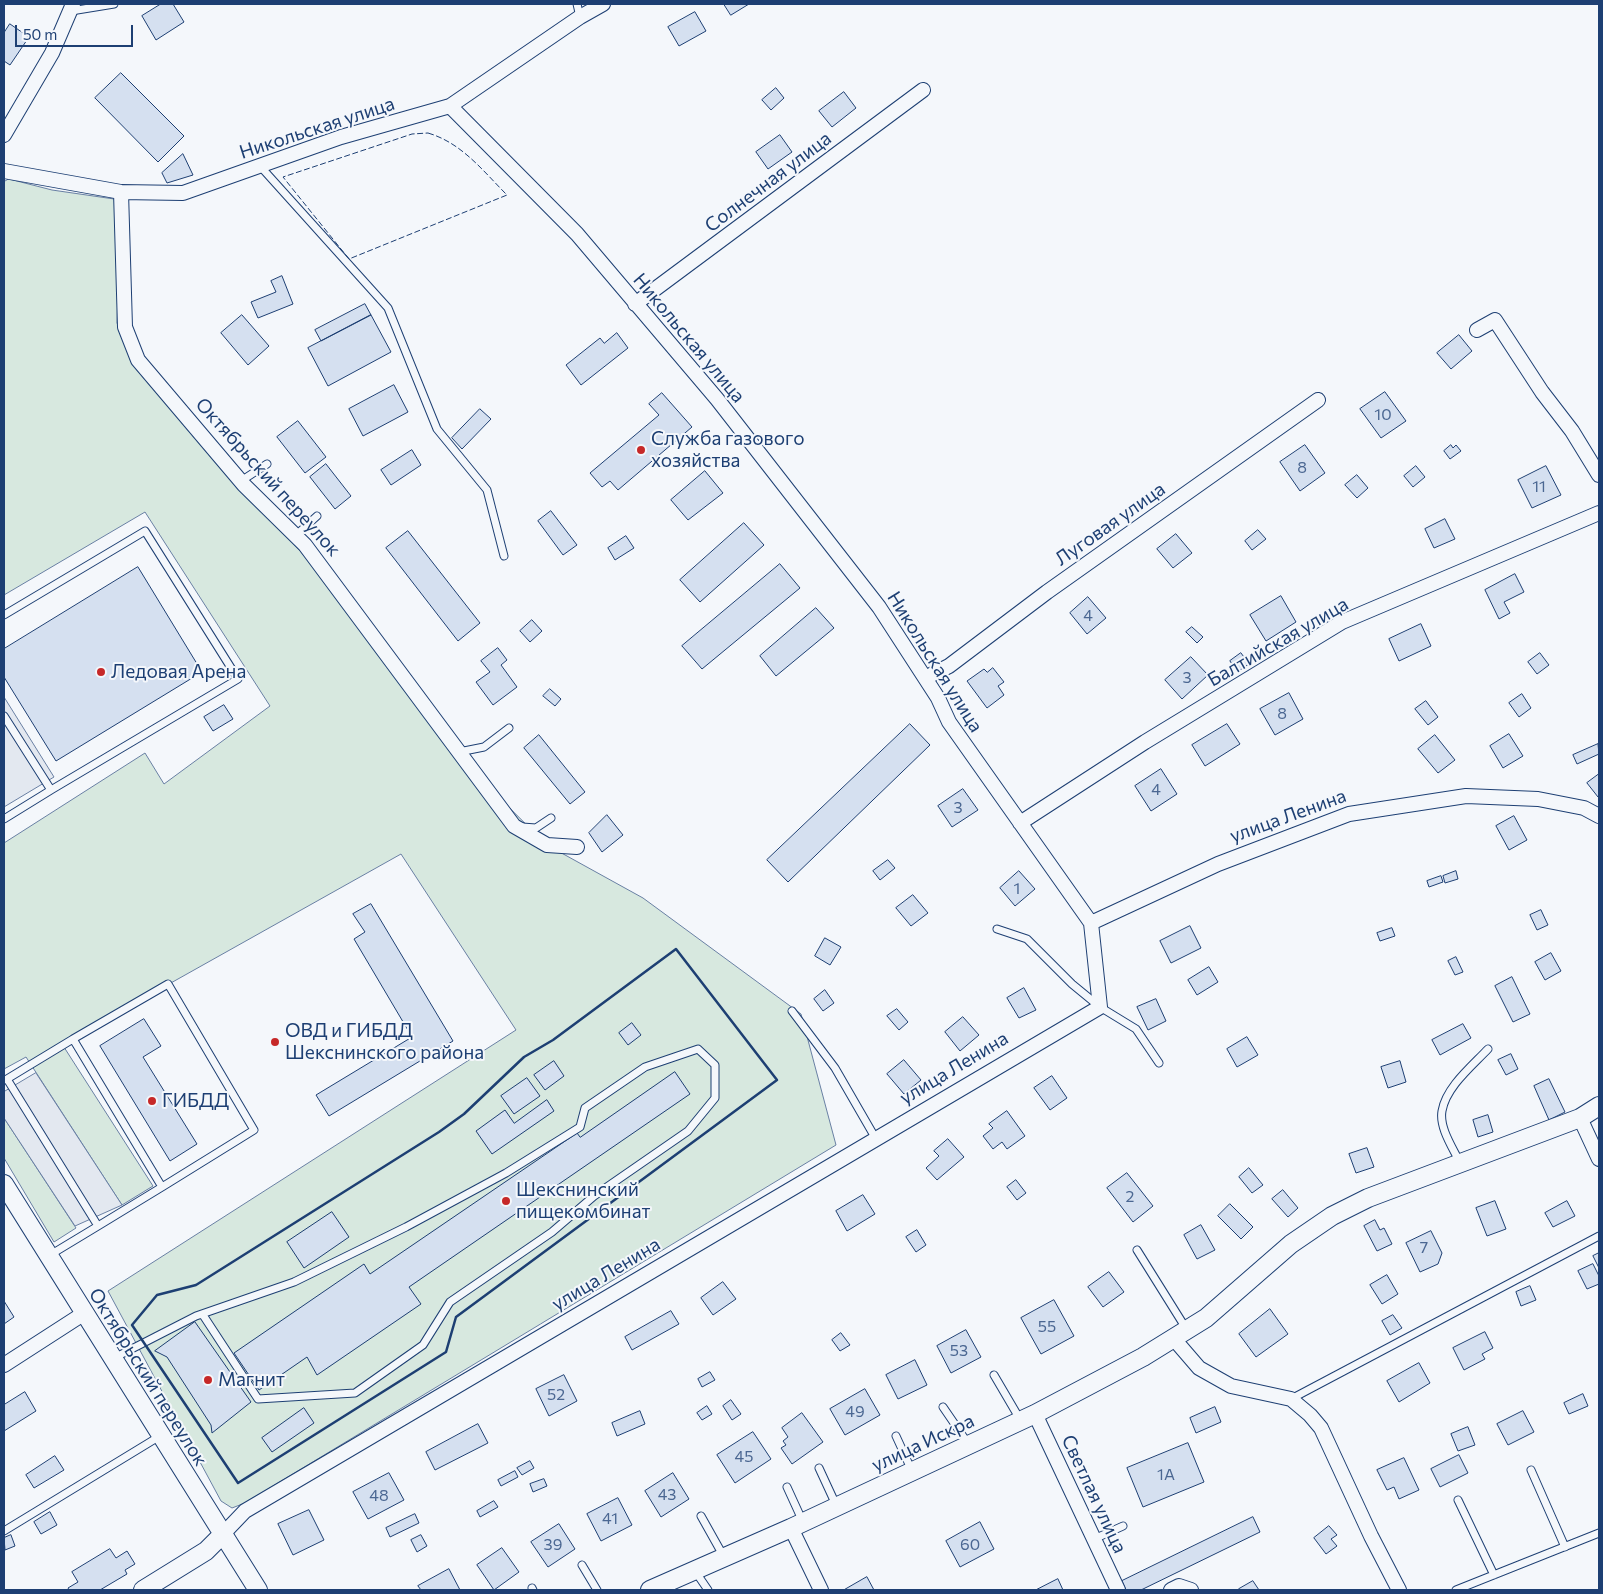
<!DOCTYPE html>
<meta charset="utf-8">
<style>
body{margin:0}
#map{position:relative;width:1603px;height:1594px;overflow:hidden;background:#f4f7fb;font-family:Commissioner,sans-serif}
canvas{display:block}
.frame{position:absolute;inset:0;border:5px solid #1d3f73;pointer-events:none}
.scale{position:absolute;left:15px;top:25px;width:118px;height:22px;box-sizing:border-box;border:2px solid #1d3f73;border-top:0;padding-left:6px;font-size:15px;line-height:18px;white-space:nowrap;color:#1d3f73;-webkit-text-stroke:4px #f4f7fb;paint-order:stroke}
</style>
<div id="map">
<canvas width="1603" height="1594"></canvas>
<div class="frame"></div>
<div class="scale">50 m</div>
</div>
<script>
const g = document.querySelector('canvas').getContext('2d');
g.lineJoin = 'round';
function paint(path, color) { g.fillStyle = color; g.fill(path, 'evenodd'); }
function stroke(path, color, width, dash) { g.strokeStyle = color; g.lineWidth = width; g.lineCap = dash ? 'butt' : 'round'; g.setLineDash(dash || []); g.stroke(path); }
function label(font, color, halo, rows, align = 'center') {
  g.font = font + ' Commissioner,sans-serif'; g.lineWidth = 4; g.setLineDash([]); g.textBaseline = 'middle'; g.strokeStyle = halo; g.fillStyle = color; for (const [text, x, y, turn = 0] of rows) {
    g.save(); g.translate(x, y); g.rotate((+turn || 0) * Math.PI / 180); g.textAlign = isNaN(turn) ? turn : align; if (halo) g.strokeText(text, 0, 0); g.fillText(text, 0, 0); g.restore();
  }
}
const green = new Path2D(`
 M9,179L52,190L121,200L117,323L132,359L149,383L218,464L274,521L314,567L460,759L547,845L643,898L801,1014L836,1145L245,1503L232,1508L221,1501L108,1291L516,1030L401,854L62,1044L153,1186L122,1205L26,1057L4,1069V843L145,753L164,784L270,706L145,512L4,595V182Z
 M4,1118L76,1228L54,1242L4,1158Z`);
paint(green, '#d7e8df');
stroke(green, '#687fa3', 1);
const parking = new Path2D(`
 M4,697L54,777L4,807Z
 M36,1073L122,1205L75,1226L4,1118V1092Z`);
paint(parking, '#e3e8f0');
stroke(parking, '#687fa3', 1);
const building = new Path2D(`
 M161,4H173L184,22L156,40L142,16Z
 M724,4H749L731,15Z
 M695,12L706,31L679,46L668,27Z
 M10,24L29,37L10,65L4,61V33Z
 M121,73L184,136L158,162L95,98Z
 M776,88L784,98L771,110L762,100Z
 M844,92L856,108L832,127L819,111Z
 M780,135L792,152L768,169L756,152Z
 M183,154L193,175L167,183L162,173Z
 M282,276L293,304L258,318L251,302L276,292L271,281Z
 M365,304L371,315L321,341L315,330Z
 M242,315L269,346L248,365L221,333Z
 M371,315L391,352L328,386L308,348Z
 M617,333L628,348L581,385L566,365L600,338L604,343Z
 M1459,335L1472,351L1451,369L1437,353Z
 M394,385L408,412L363,436L349,409Z
 M1385,392L1406,421L1381,438L1360,409Z
 M662,393L692,427L618,490L610,481L602,487L590,473L659,415L649,404Z
 M480,409L491,419L462,449L452,438Z
 M298,421L326,457L305,473L277,437Z
 M1305,445L1325,473L1300,491L1280,462Z
 M1451,445L1453,448L1456,445L1461,451L1450,459L1444,451Z
 M412,450L421,465L391,485L381,470Z
 M326,464L351,496L335,509L310,477Z
 M1416,466L1425,477L1413,487L1404,476Z
 M1546,466L1561,495L1532,508L1518,480Z
 M705,471L723,493L688,520L671,500Z
 M1357,475L1368,488L1357,498L1345,485Z
 M551,511L577,545L563,555L538,521Z
 M1445,519L1455,539L1434,548L1425,529Z
 M744,523L764,545L700,602L680,580Z
 M1258,530L1266,539L1252,550L1245,541Z
 M408,531L480,623L458,641L386,548Z
 M1176,534L1192,553L1173,568L1157,549Z
 M626,536L634,548L615,560L608,548Z
 M780,564L800,588L702,669L682,646Z
 M138,567L202,672L56,761L4,677V649Z
 M1515,574L1524,592L1504,602L1510,613L1499,619L1485,590Z
 M1281,596L1296,622L1266,641L1250,615Z
 M1088,597L1106,618L1087,634L1070,613Z
 M816,608L834,628L776,676L760,656Z
 M532,620L542,631L530,642L520,631Z
 M1421,624L1431,646L1399,661L1389,639Z
 M1192,627L1203,637L1197,643L1186,632Z
 M498,648L507,660L501,665L517,687L493,705L476,682L490,672L481,661Z
 M1241,653L1249,664L1237,672L1230,661Z
 M1540,653L1549,665L1537,674L1528,662Z
 M1191,657L1208,675L1182,699L1165,680Z
 M993,668L1004,682L998,686L1004,695L987,708L967,681L984,669L987,672Z
 M550,689L561,699L555,706L543,696Z
 M1289,693L1303,719L1275,735L1260,709Z
 M1522,694L1531,708L1519,717L1509,703Z
 M1426,701L1438,717L1428,725L1415,709Z
 M224,705L233,719L213,731L204,717Z
 M910,724L930,745L788,882L767,860Z
 M1227,724L1240,744L1205,766L1192,745Z
 M1509,734L1523,756L1503,768L1490,746Z
 M539,735L585,792L570,804L524,748Z
 M1435,735L1455,760L1438,773L1418,749Z
 M1598,744L1599,754L1577,764L1573,755Z
 M1161,769L1177,794L1151,811L1135,786Z
 M1599,774V797H1598L1587,783Z
 M963,789L978,810L952,827L938,806Z
 M607,815L623,835L602,852L589,833Z
 M1514,816L1527,840L1509,850L1496,826Z
 M888,860L895,868L880,880L873,871Z
 M1019,871L1035,889L1015,906L1000,888Z
 M1456,871L1458,879L1445,883L1443,876Z
 M1441,876L1443,882L1429,887L1427,881Z
 M913,895L928,913L911,926L896,908Z
 M371,904L453,1041L329,1116L316,1095L412,1037L354,939L365,932L353,914Z
 M1541,910L1548,925L1537,930L1530,915Z
 M1190,926L1201,948L1171,963L1160,941Z
 M1392,928L1395,936L1380,941L1377,933Z
 M825,938L841,947L830,965L815,956Z
 M1551,953L1561,971L1545,980L1535,962Z
 M1456,957L1463,972L1455,975L1448,961Z
 M1209,967L1218,982L1197,995L1188,980Z
 M1512,977L1530,1014L1513,1022L1495,986Z
 M1024,988L1036,1010L1019,1018L1007,998Z
 M825,990L834,1003L823,1011L814,999Z
 M1156,999L1166,1021L1148,1030L1137,1007Z
 M897,1009L908,1022L899,1030L887,1016Z
 M963,1017L979,1035L960,1051L945,1032Z
 M144,1019L161,1046L143,1057L197,1144L170,1161L100,1046Z
 M632,1023L641,1035L628,1045L619,1033Z
 M1463,1024L1471,1038L1440,1055L1432,1040Z
 M1247,1037L1258,1055L1237,1067L1227,1049Z
 M1511,1054L1518,1069L1506,1075L1498,1060Z
 M904,1060L921,1080L904,1094L887,1074Z
 M554,1061L564,1076L545,1090L534,1075Z
 M1400,1061L1406,1082L1388,1088L1381,1067Z
 M675,1072L690,1094L409,1287L421,1304L317,1375L307,1357L259,1390L234,1353L364,1264L370,1274L577,1133L580,1137Z
 M1052,1076L1067,1098L1050,1110L1034,1088Z
 M527,1078L540,1096L514,1114L501,1096Z
 M1549,1079L1565,1112L1549,1120L1534,1086Z
 M547,1100L554,1111L492,1154L476,1131L505,1110L514,1123Z
 M1007,1111L1025,1136L1007,1149L1002,1142L993,1149L983,1136L993,1128L989,1124Z
 M1488,1115L1493,1132L1478,1137L1473,1120Z
 M948,1139L964,1157L937,1180L926,1168L939,1156L934,1151Z
 M1367,1148L1374,1167L1356,1173L1349,1154Z
 M1249,1168L1263,1185L1252,1193L1239,1177Z
 M1127,1173L1153,1206L1133,1222L1107,1188Z
 M1016,1180L1026,1193L1017,1200L1007,1187Z
 M1283,1190L1298,1208L1288,1217L1272,1199Z
 M863,1195L875,1214L847,1231L836,1211Z
 M1495,1201L1506,1229L1487,1236L1476,1208Z
 M1567,1201L1575,1216L1553,1227L1545,1213Z
 M1230,1204L1253,1227L1241,1239L1218,1216Z
 M332,1212L349,1237L304,1268L287,1242Z
 M1375,1220L1380,1230L1384,1228L1392,1244L1377,1251L1364,1226Z
 M1201,1225L1215,1250L1197,1259L1184,1235Z
 M917,1230L926,1245L916,1252L906,1237Z
 M1431,1231L1442,1253L1438,1264L1420,1272L1406,1243Z
 M1599,1253V1268L1593,1256Z
 M1593,1264L1599,1276V1284L1587,1289L1578,1271Z
 M1109,1272L1124,1292L1103,1307L1088,1287Z
 M1387,1275L1398,1294L1382,1304L1370,1285Z
 M723,1282L736,1299L713,1315L701,1298Z
 M1530,1286L1536,1300L1521,1306L1516,1292Z
 M1054,1300L1074,1336L1041,1354L1021,1318Z
 M4,1301L14,1317L4,1324Z
 M1270,1309L1288,1334L1256,1357L1239,1334Z
 M671,1311L679,1324L632,1350L625,1337Z
 M1393,1315L1402,1328L1390,1335L1382,1321Z
 M195,1322L251,1402L212,1433L211,1425L167,1357L155,1351Z
 M966,1330L981,1357L951,1373L937,1346Z
 M1485,1332L1493,1348L1482,1354L1485,1359L1464,1370L1453,1348Z
 M841,1333L850,1345L840,1351L832,1340Z
 M915,1360L927,1385L898,1399L886,1375Z
 M1419,1363L1430,1383L1399,1402L1387,1381Z
 M710,1372L715,1380L702,1387L698,1379Z
 M564,1375L577,1401L549,1416L536,1389Z
 M865,1389L880,1415L845,1435L830,1409Z
 M25,1392L36,1411L4,1431V1405Z
 M1583,1394L1588,1406L1569,1414L1564,1403Z
 M731,1400L741,1414L732,1420L723,1406Z
 M707,1406L712,1414L702,1420L697,1413Z
 M1215,1407L1221,1422L1196,1433L1190,1418Z
 M304,1408L314,1423L272,1452L262,1438Z
 M640,1411L645,1424L617,1436L612,1423Z
 M1523,1411L1534,1432L1508,1445L1497,1424Z
 M802,1413L823,1442L792,1464L781,1448L786,1445L783,1441L788,1437L782,1428Z
 M478,1424L488,1443L435,1470L426,1452Z
 M1468,1427L1475,1445L1458,1451L1451,1434Z
 M753,1432L771,1459L735,1483L717,1455Z
 M1188,1443L1204,1482L1143,1507L1127,1468Z
 M1459,1455L1468,1473L1440,1487L1431,1469Z
 M55,1456L64,1470L34,1488L26,1475Z
 M1404,1458L1419,1490L1399,1499L1394,1487L1387,1490L1377,1470Z
 M530,1461L534,1468L522,1475L517,1468Z
 M515,1471L518,1477L501,1486L498,1480Z
 M389,1473L404,1500L368,1519L353,1492Z
 M673,1473L689,1499L661,1517L645,1491Z
 M544,1479L547,1486L533,1492L530,1484Z
 M618,1498L632,1525L601,1541L587,1514Z
 M494,1501L498,1507L480,1517L477,1511Z
 M309,1510L324,1540L293,1555L278,1524Z
 M50,1512L57,1525L41,1534L34,1522Z
 M415,1514L419,1523L390,1537L386,1528Z
 M1253,1517L1260,1532L1141,1590H1126L1122,1581Z
 M980,1522L994,1549L960,1567L946,1541Z
 M559,1524L575,1549L548,1567L531,1542Z
 M1329,1526L1337,1535L1331,1539L1337,1546L1326,1554L1314,1538Z
 M11,1535L15,1546L5,1550L4,1538Z
 M421,1535L427,1546L417,1552L411,1540Z
 M502,1548L519,1572L494,1590L477,1565Z
 M110,1549L116,1558L127,1551L135,1564L125,1570L127,1574L100,1590H69L68,1588L78,1582L72,1572Z
 M449,1569L460,1590H421L418,1586Z
 M867,1577L874,1590H844Z
 M1058,1579L1063,1590H1036Z
 M1253,1581L1259,1590H1240L1239,1589Z`);
paint(building, '#d5e0f0');
stroke(building, '#1d3f73', 1);
const service = new Path2D(`
 M577,4L580,17
 M71,11L114,4
 M260,166L388,308L437,429L487,490L504,556
 M241,481L267,464
 M295,536L317,516
 M4,615L145,531L238,679L51,790
 M4,716L51,790L4,819
 M459,752L484,747L509,728
 M522,827L536,828L551,818
 M997,929L1027,939L1072,984L1100,1007L1136,1029L1159,1063
 M792,1011L835,1068L876,1139
 M73,1039L168,984L254,1130L162,1187
 M7,1079L73,1039L162,1187L98,1226
 M4,1080L7,1079L98,1226L50,1255
 M1460,1163C1453,1148 1439,1128 1442,1111C1446,1087 1472,1066 1488,1049
 M1137,1250L1187,1330
 M114,1358L196,1316L294,1282L406,1227L506,1173L580,1127L585,1108L645,1067L698,1049L715,1065V1098L688,1131L594,1196L552,1232L450,1302L423,1345L355,1393L258,1399L203,1315
 M994,1375L1021,1421
 M1291,1399L1599,1236
 M943,1407L969,1445
 M896,1436L912,1471
 M819,1468L837,1507
 M1531,1470L1565,1547
 M787,1487L803,1522
 M1458,1500L1494,1575
 M701,1516L724,1557
 M4,1531L160,1436
 M1094,1539L1123,1526
 M582,1565L597,1590
 M695,1571L708,1590
 M532,1588L533,1590
 M1456,1590L1599,1533`);
const minor = new Path2D(`
 M450,106L580,17L603,4
 M4,135L52,53L73,4
 M4,171L121,192L183,193L341,137L450,106L577,234L717,399L879,607L938,698L949,722L1091,923L1100,1007L245,1511L223,1534
 M121,192L125,327L138,360L244,485L305,545L514,826L547,845L577,847
 M635,304L923,90
 M1477,330L1495,320L1542,392L1572,431L1599,475
 M925,678L949,666L1047,592L1318,400
 M1020,823L1145,742L1342,622L1599,513
 M1091,923L1218,864L1349,814L1466,796L1538,799L1584,808L1599,816
 M1580,1118L1599,1159
 M1174,1339L1199,1368L1231,1386L1291,1399L1310,1415L1321,1428L1371,1536L1399,1590
 M4,1365L83,1314
 M1035,1414L1118,1590
 M791,1528L821,1590
 M1171,1590L1179,1586L1191,1590`);
const tertiary = new Path2D(`
 M4,1184L258,1590
 M143,1590L206,1551L223,1534
 M650,1590L791,1528L1035,1414L1143,1357L1206,1318L1291,1244L1332,1216L1368,1198L1580,1118L1599,1106`);
stroke(service, '#1d3f73', 9);
stroke(minor, '#1d3f73', 16);
stroke(tertiary, '#1d3f73', 20);
stroke(service, '#f4f7fb', 7);
stroke(minor, '#f4f7fb', 14);
stroke(tertiary, '#f4f7fb', 18);
stroke(new Path2D(`
 M428,133C462,143 483,171 507,195L349,259L283,177L412,134Z`), '#1d3f73', 1, [6, 2.5]);
stroke(new Path2D(`
 M676,949L777,1080L456,1317L446,1352L238,1483L132,1325L157,1295L196,1285L439,1132L464,1114L524,1057L553,1040Z`), '#1d3f73', 2.5);
for (const [x, y, r, color] of [
 [641,450,5,"#c62828"],
 [101,672,5,"#c62828"],
 [275,1042,5,"#c62828"],
 [152,1101,5,"#c62828"],
 [506,1201,5,"#c62828"],
 [208,1380,5,"#c62828"]
]) { const dot = new Path2D(); dot.arc(x, y, r, 0, 2 * Math.PI); g.fillStyle = color; g.fill(dot); stroke(dot, '#f4f7fb', 2); }
label('16px', '#4b6792', null, [
 ["10",1383,415],
 ["8",1302,468],
 ["11",1539,487],
 ["4",1088,616],
 ["3",1187,678],
 ["8",1282,714],
 ["4",1156,790],
 ["3",958,808],
 ["1",1017,889],
 ["2",1130,1197],
 ["7",1424,1248],
 ["55",1047,1327],
 ["53",959,1351],
 ["52",556,1395],
 ["49",855,1412],
 ["45",744,1457],
 ["1А",1166,1475],
 ["43",667,1495],
 ["48",379,1496],
 ["41",610,1519],
 ["39",553,1545],
 ["60",970,1545]
]);
label('19px', '#1d3f73', '#f4f7fb', [
 ["Никольская улица",317,128,-18],
 ["Солнечная улица",768,182,-37],
 ["Никольская улица",689,338,50],
 ["Октябрьский переулок",268,477,48],
 ["Луговая улица",1110,524,-35],
 ["Балтийская улица",1278,642,-30],
 ["Никольская улица",935,662,58],
 ["улица Ленина",1288,816,-20],
 ["улица Ленина",954,1068,-31],
 ["улица Ленина",606,1274,-31],
 ["Октябрьский переулок",148,1377,58],
 ["улица Искра",923,1443,-25],
 ["Светлая улица",1094,1494,65]
]);
label('19px', '#1d3f73', '#f4f7fb', [
 ["Служба газового",651,439],
 ["хозяйства",651,461],
 ["Ледовая Арена",111,672],
 ["ОВД и ГИБДД",285,1031],
 ["Шекснинского района",285,1053],
 ["ГИБДД",162,1101],
 ["Шекснинский",516,1190],
 ["пищекомбинат",516,1212],
 ["Магнит",218,1380]
], 'left');
</script>
